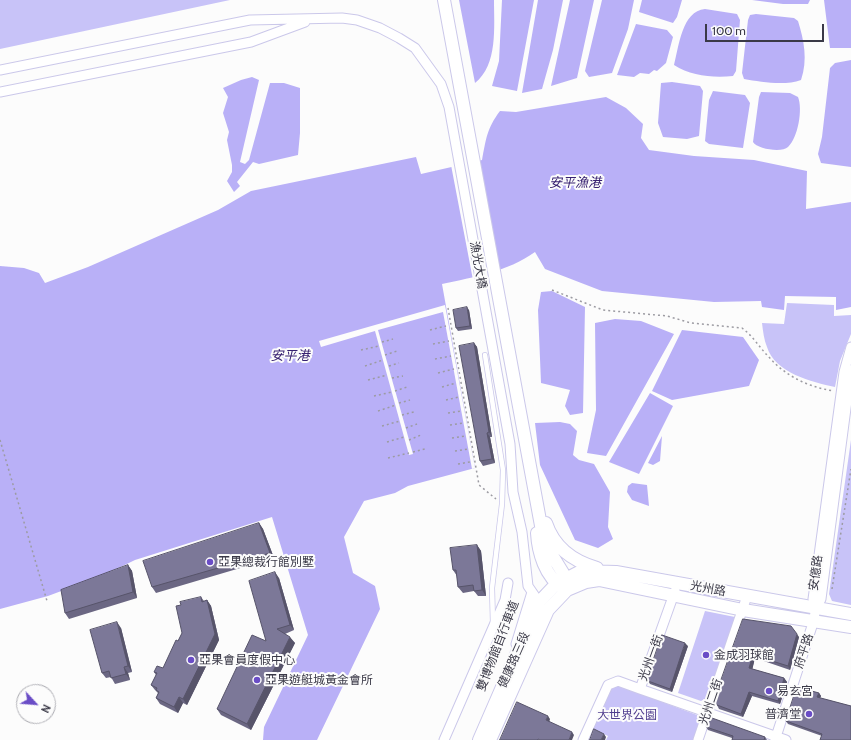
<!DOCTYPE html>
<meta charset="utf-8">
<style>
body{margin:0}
#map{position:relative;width:851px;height:740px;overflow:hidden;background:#fcfcfc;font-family:Cabin,sans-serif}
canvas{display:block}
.north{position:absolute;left:16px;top:684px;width:40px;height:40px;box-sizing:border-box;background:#fcfcfc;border:1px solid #aeaeb4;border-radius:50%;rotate:116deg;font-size:11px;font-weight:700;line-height:16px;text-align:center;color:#3a3947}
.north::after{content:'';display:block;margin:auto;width:14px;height:18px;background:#6a4dc6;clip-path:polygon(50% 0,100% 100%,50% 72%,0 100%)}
.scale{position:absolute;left:705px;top:24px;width:119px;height:18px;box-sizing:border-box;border:2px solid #3a3947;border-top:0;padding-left:5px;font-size:12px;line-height:14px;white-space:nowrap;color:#3a3947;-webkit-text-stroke:3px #fcfcfc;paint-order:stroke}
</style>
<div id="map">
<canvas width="851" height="740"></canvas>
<div class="north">N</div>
<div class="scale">100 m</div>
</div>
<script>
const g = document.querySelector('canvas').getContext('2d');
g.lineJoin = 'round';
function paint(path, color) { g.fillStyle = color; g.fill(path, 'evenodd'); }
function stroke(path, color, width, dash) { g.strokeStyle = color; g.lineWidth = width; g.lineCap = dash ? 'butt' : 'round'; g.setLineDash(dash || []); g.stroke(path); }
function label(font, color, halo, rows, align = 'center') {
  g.font = font + ' Cabin,"Noto Sans TC",sans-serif'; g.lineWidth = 4; g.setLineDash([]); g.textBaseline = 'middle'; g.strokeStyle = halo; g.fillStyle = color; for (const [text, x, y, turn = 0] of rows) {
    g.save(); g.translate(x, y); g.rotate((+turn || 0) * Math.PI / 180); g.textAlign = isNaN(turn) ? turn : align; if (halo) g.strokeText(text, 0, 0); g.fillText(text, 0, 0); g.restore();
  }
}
paint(new Path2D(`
 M0,0H230L0,49Z
 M787,303L834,305V316L851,315V334L840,361L835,387C812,382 775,373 767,347C764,340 763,331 762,323L784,324Z
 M851,440V605L832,601L829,594Z
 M705,611L735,617L707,698L701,701L678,693Z
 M617,685L697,715L701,721L694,740H606L608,736L593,729L611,687Z`), '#c8c3f8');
paint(new Path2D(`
 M459,0H494C494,27 498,65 475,83Z
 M502,0H534L517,91L492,86L499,61Z
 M538,0H563L553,50L542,89L522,93Z
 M570,0H594L577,78L551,86Z
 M602,0H634L628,29L612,73L589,77L585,71Z
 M642,0H682L677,17L673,23L639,12Z
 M752,0H810L808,4H783Z
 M824,0H851V48H830Z
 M705,9L737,14L740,20L736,71L733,76C713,78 691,76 674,65C679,46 682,11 705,9Z
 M756,14L794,18L798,21C804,40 808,60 801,80C785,86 761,82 744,79L742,73L748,20L750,15Z
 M636,24L667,30L673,37L666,63L657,71L654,70L649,74L640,73L634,77L617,75Z
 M851,60V167L821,163L818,154L822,137L830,68L835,63Z
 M252,77L259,80L240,162L245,164L249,160L270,83H284L300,88V133L298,155L259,164L253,162L237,182L240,186L234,192L227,181L232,172V165L227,140L229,132L223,113L228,97L223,88L241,80Z
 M672,82L700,86L703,91L699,136L687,139L663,137L658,123L661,83Z
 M713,91L745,95L750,103L743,148L709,144L705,141L709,100Z
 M761,92L790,93L798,97C803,109 798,138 788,147C782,153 757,149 753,142L759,97Z
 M606,97L626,108L643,124L641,138L649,150L694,156L754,160L807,171L806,209L851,202V307L836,310V297L785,296L784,310L762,307L761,301L714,302L602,291L545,269L535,252C507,272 474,277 442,284L475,468L408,486L395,493L364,501L344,537L353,573L375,586L380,609L317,740H263L264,727L308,635L272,517L135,560L104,575L48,596L0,609V266L24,268L39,273L45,283L88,267L218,210L251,191L416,157L421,174L482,160C486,139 487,128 500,111L516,112Z
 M552,291L585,307L583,413L570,415L565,406L570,390L541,383L538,310L541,292Z
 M615,319L641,321L674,334L606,456L587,453L596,410L595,323Z
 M682,330L743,337L759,360L749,386L672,400L652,391Z
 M650,393L673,406L639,474L609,462Z
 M560,422L570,424L577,431L573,455L579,460L594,464L610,492L608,527L613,539L598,548L575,540L540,465L535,423Z
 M662,436L660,461L653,465L648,463Z
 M632,483L647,485L649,506L632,500L627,492L628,486Z`), '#b9b0f7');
paint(new Path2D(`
 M479,159L500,272L473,280L451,165Z
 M445,305L475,468L472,469L443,312L378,330L413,454L409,455L375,331L321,347L319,341Z`), '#fcfcfc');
const service = new Path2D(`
 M485,355L503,470L502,504L492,588L493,624`);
const minor = new Path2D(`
 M0,70L250,20L342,18L357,20L380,28L399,38L415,48L441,84L449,107L510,444L513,492L522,532L528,586L539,602
 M0,92L251,42L305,22
 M816,608L813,599L844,372L851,347
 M516,644L532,592
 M640,689L786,740
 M444,740L505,600L508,583
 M583,740L608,685L618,681L640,689L675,591
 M698,740L747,596
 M775,740L813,623L816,608L821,599L851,370`);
const tertiary = new Path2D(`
 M444,0L544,542L566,578L567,590
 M546,523C554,547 572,561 597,568
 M537,533C538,552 545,577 563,588
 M479,740L539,602L556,584L581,571L616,572L851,614
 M490,740L548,610L567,590L586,582L599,580L743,610L851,627`);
stroke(service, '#cbc8ea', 6);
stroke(minor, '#cbc8ea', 11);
stroke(tertiary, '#cbc8ea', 14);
stroke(new Path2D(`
 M552,290L603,310L667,316L691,323L742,328C753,336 759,347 768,356C785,376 808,387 834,391
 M448,308L479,485L496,499
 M430,330L446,326
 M382,342L393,339
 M433,344L449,341
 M361,350L379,346
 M385,355L397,351
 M435,359L451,356
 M365,366L383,360
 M389,366L399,363
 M438,373L454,369
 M392,378L403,376
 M368,380L387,375
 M442,387L456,383
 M395,391L407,387
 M374,396L392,392
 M446,400L459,397
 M399,403L410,400
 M378,411L396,405
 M448,413L461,411
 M402,415L414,412
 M450,425L464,423
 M382,426L400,421
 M406,428L417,424
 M452,438L466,436
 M0,440L47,601
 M409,440L421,435
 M387,442L404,437
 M455,451L468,449
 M413,452L425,449
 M388,458L409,453
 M458,464L470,462
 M832,589L851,469`), '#9c9ba2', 1.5, [2, 3]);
stroke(service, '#fff', 4.5);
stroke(minor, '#fff', 9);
stroke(tertiary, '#fff', 12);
paint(new Path2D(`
 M469,310L472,329L458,331L456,328Z
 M474,343L477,347L492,437H490L495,463L483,466L480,461Z
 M259,523L263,529L274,558L156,593L152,587Z
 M477,545L481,551L486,596H478L474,591L463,593L458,587L457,576L453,570Z
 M128,565L132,571L137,598L69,619L65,613Z
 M279,578L294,630L285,634L295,643L251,730L221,715L217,709L266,641Z
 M201,597L204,601L207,600L211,606L219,640L187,705L183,703L178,713L160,704L156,698L158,693L155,690L151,685L156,675L154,672L163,668L178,641Z
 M743,619L799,637L790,670L755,658L752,669L784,678L787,682L780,704L752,696L743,717L719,709L717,705Z
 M121,628L132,672L128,673L130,680L115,684L111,677L106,678L102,673Z
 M688,646L672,692L650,684L647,679Z
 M819,693L821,696L820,698L851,706L822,736L788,724L786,721Z
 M706,727L765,737L767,740H732V738L708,730Z`), '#6b6783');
paint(new Path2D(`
 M467,307L469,310L472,329L470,326Z
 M474,343L477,347L492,437L489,432Z
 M487,433L490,437L495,463L492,459Z
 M259,523L263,529L274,558L270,553Z
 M477,545L481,551L486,596L482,590Z
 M128,565L132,571L137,598L133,592Z
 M275,572L279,578L294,630L290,625Z
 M207,600L211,606L219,640L187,705L183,699Z
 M117,622L121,628L132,672L128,666Z
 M797,634L799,637L790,670L788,666Z
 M290,637L295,643L251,730L247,724Z
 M685,643L688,646L672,692L670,689Z
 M753,655L755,658L752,671L749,668Z
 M124,667L128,673L130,680L126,674Z
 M784,678L787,682L780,704L778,701Z
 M749,692L752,696L743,717L741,714Z
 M819,693L821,696L819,700L817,697Z
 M179,697L183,703L178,713L174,707Z
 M548,716L550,719L549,723L546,720Z
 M572,732L574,735L572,740H569Z
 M604,734L606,737L605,740H601Z`), '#57546a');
const building = new Path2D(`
 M467,307L470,326L456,328L453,310Z
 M474,343L489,432L487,433L492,459L480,461L459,346Z
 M259,523L270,553L152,587L143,561Z
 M477,545L482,590L474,591L473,585L458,587L456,570H453L450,548Z
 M128,565L133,592L65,613L61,590Z
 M275,572L290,625L277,629L290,637L247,724L217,709L252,635L266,641L249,581Z
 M201,597L202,602L207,600L215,634L183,699L179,697L174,707L156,698L159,692L156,690L157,688L151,685L157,673L154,672L157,666L163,668L176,640L178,641L182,633L176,606L181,605L180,602Z
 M743,619L791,626L797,634L788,666L753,655L749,668L784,678L778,701L749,692L741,714L717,705L714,700Z
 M117,622L128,666L124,667L126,674L111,678L109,671L102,673L90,630Z
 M662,635L685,643L670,689L648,681L647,679Z
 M797,687L819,693L817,697L851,706V740H820L822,734L786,721Z
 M517,702L548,716L546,720L572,732L569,740H540L538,739V740H500Z
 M712,718L765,737L764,740H732L733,736L706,727L709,721Z
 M594,729L604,734L601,740H590Z`);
paint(building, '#7c7898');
stroke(building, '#57546a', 1);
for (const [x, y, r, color] of [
 [210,562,4,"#6a4dc6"],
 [706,655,4,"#6a4dc6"],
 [191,660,4,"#6a4dc6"],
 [257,680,4,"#6a4dc6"],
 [769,691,4,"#6a4dc6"],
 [809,714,4,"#6a4dc6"]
]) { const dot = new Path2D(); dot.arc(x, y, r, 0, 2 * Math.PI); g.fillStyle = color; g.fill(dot); stroke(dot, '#fcfcfc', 1.5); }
label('12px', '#3a3947', '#fcfcfc', [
 ["漁光大橋",478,265,80],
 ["安億路",816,573,-82],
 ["光州路",708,589,10],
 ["雙博物館自行車道",498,646,-69],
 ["府平路",804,651,-72],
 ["光州一街",651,658,-70],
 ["健康路三段",514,660,-66],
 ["光州二街",711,702,-71]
]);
label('12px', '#3a3947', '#fcfcfc', [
 ["亞果總裁行館別墅",218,562],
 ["金成羽球館",714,655],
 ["亞果會員度假中心",199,660],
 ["亞果遊艇城黃金會所",265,680],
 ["易玄宮",777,691],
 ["普濟堂",801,714,"right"]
], 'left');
label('12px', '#4f3d8e', '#fcfcfc', [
 ["大世界公園",627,715]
]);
label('italic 13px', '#372171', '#fcfcfc', [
 ["安平漁港",575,183],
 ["安平港",290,356]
]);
</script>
